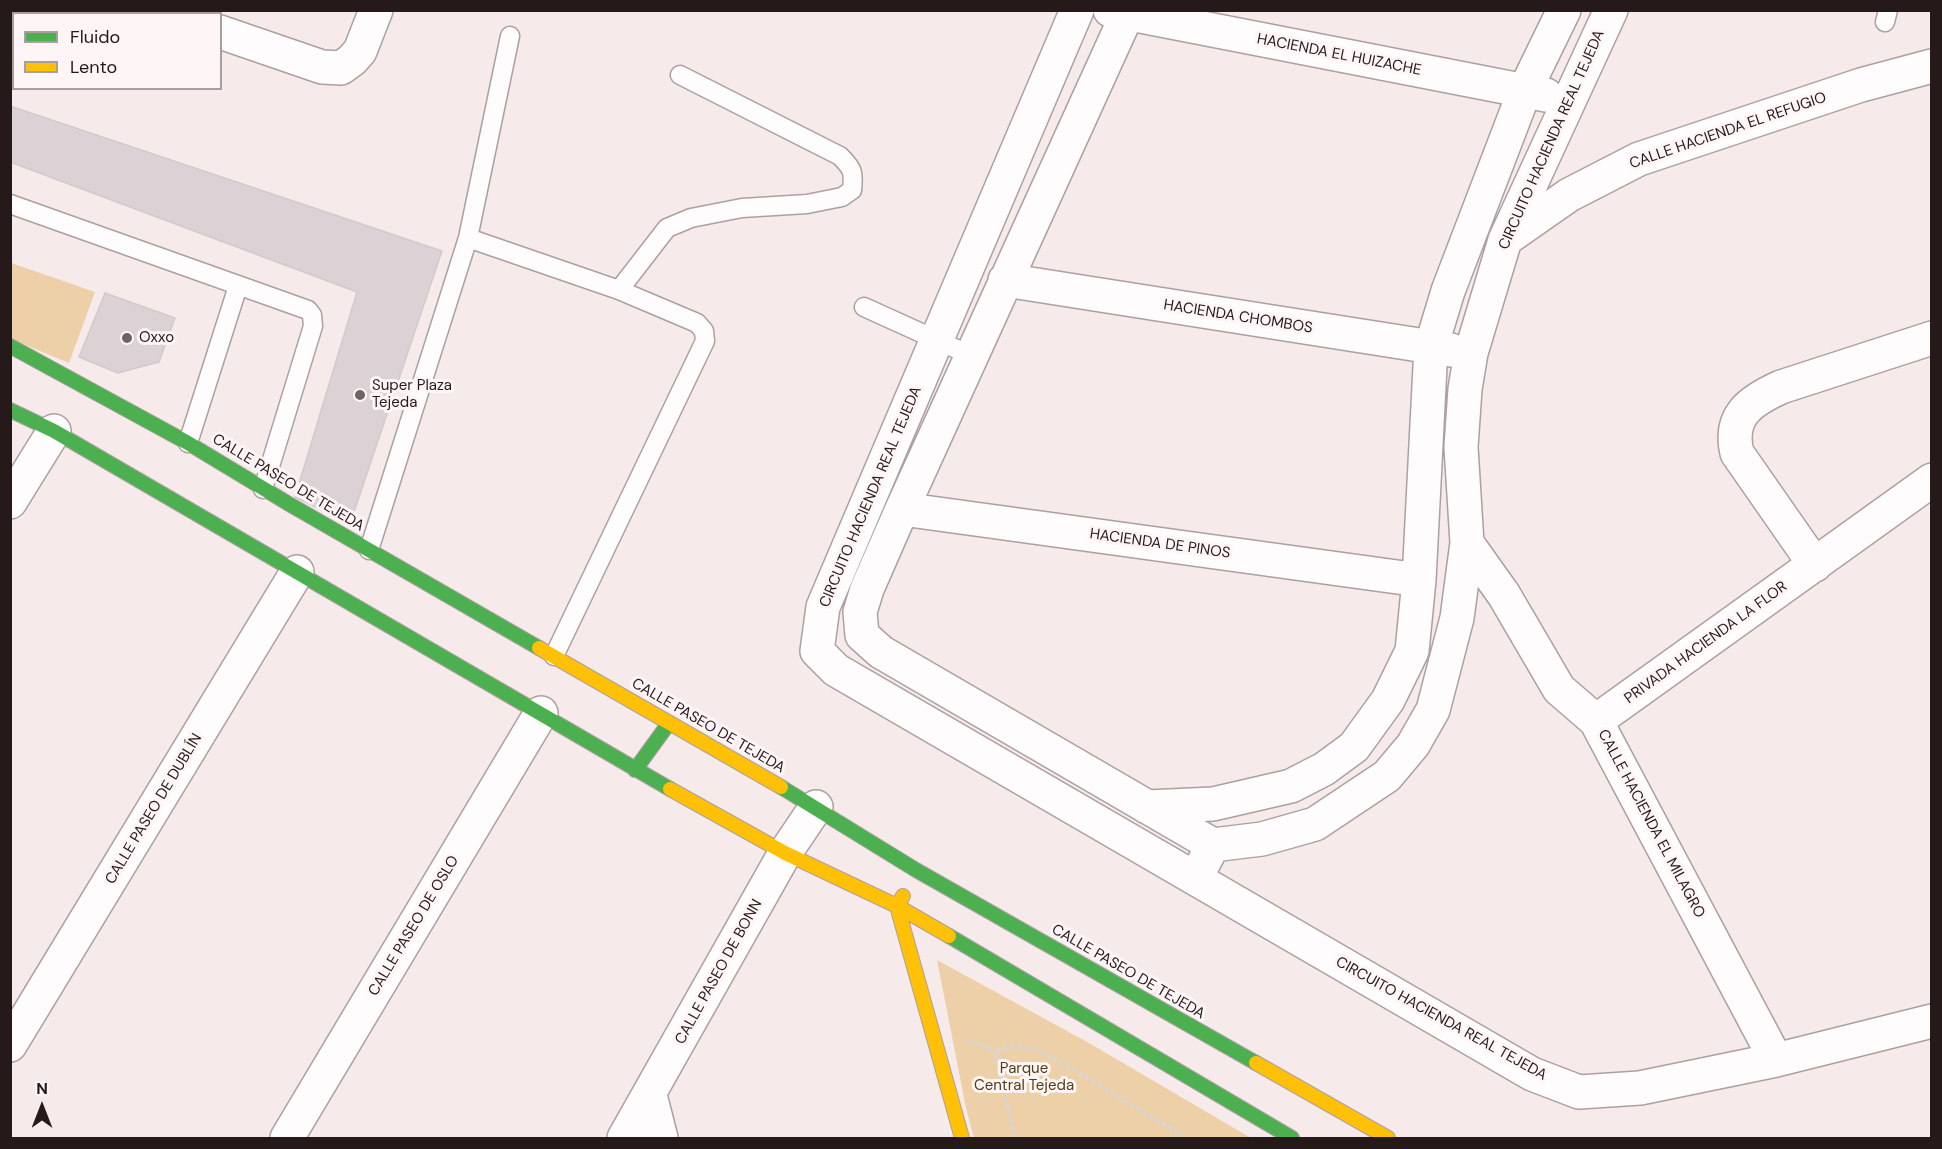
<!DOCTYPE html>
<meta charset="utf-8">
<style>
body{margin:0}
#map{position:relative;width:1942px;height:1149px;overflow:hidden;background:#f6eaea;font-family:"DM Sans",sans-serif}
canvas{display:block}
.frame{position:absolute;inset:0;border:12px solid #26191a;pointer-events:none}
.legend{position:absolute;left:12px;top:12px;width:210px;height:78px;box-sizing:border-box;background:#fef6f6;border:2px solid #a89e9e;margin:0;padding:8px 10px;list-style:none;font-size:18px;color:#26191a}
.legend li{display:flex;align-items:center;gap:12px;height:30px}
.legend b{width:30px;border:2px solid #a89e9e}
.north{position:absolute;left:12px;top:1077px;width:60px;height:60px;-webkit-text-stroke:4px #fef6f6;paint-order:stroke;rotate:0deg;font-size:16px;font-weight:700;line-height:24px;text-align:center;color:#26191a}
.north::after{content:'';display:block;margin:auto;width:21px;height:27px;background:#26191a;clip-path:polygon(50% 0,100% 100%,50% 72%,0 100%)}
</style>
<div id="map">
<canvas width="1942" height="1149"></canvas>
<div class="frame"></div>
<ul class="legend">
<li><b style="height:8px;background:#4caf50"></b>Fluido</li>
<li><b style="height:8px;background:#ffc107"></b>Lento</li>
</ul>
<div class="north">N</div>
</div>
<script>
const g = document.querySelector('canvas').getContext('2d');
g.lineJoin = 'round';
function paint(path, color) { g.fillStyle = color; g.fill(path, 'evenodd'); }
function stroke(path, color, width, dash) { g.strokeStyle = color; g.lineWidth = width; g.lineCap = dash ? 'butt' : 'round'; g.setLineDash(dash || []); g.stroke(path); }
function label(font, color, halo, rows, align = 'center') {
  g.font = font + ' "DM Sans",sans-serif'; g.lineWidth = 6; g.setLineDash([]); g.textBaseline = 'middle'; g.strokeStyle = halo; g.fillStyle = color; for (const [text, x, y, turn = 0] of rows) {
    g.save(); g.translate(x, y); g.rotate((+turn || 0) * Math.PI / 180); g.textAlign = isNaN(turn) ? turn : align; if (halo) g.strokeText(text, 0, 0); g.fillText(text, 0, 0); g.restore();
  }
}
paint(new Path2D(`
 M11,263L95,292L69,363L11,339Z
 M937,960L1089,1043L1251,1138H974L966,1108Z`), '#edd0a8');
const building = new Path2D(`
 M10,106L442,251L350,524L295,497L357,292L10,162Z
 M105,293L175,318L159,362L118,373L79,357Z`);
paint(building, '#dcd1d4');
stroke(building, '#d4c9cc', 1.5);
const lane = new Path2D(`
 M1885,22L1888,10
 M10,204L308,310L312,315L313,326L263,489
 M468,238L619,290L697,323L704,331L705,341L554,656
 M619,290L667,228L691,218L742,208L807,204L842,197L852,190C854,172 853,169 840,156L680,75
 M864,307L972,356
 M188,443L238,286
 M369,550L468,238L510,36`);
const street = new Path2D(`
 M157,10L166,14
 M1077,10L823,607L817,651L836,670L1532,1074L1579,1092L1640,1088L1776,1060L1932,1021
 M1110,10L1546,95
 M1129,10L902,509L867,589L860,612L862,635L881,652L1213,845
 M220,32L322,67L341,68L352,60L360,51L376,10
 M1506,239L1569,195L1639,159L1861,85L1932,66
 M1005,280L1451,350
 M10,502L54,431
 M902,509L1419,580
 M1467,543L1504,595L1559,689L1596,721L1776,1060
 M1815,565L1737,453C1728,416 1750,401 1781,387L1932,338
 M1596,721L1932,480
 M1147,807L1213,804L1291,786L1324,769L1354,747L1388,700L1412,651L1419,580L1431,347L1448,291L1525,90L1564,10
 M1203,864L1213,845L1262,839L1315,824L1387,776L1413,745L1433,710L1457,618L1467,543L1461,447L1465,389L1471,353L1505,240L1611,10
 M10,1045L297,572
 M650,1095L661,1138
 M287,1138L541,713
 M624,1138L785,853L816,807`);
const fast = new Path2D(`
 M10,346L188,443L289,504L539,648
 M10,410L54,431L670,789
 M635,770L669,723
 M781,787L916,870L1256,1063
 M949,936L1292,1138`);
const slow = new Path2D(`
 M539,648L781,787
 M670,789L785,853L897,906L949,936
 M903,896L897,906L962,1138
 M1256,1063L1388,1138`);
stroke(lane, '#aca0a0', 21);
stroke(street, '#aca0a0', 36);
stroke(fast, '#aca0a0', 16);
stroke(slow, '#aca0a0', 16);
stroke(new Path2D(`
 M967,1040L995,1051
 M1015,1138L995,1051L1010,1046L1035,1049L1081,1074L1186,1138`), '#d9d5d5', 4, [4.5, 3]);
stroke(lane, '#fefcfc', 18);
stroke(street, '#fefcfc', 33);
stroke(fast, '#4caf50', 14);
stroke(slow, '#ffc107', 14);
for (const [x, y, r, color] of [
 [127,338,6,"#6f6263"],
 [360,395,6,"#6f6263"]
]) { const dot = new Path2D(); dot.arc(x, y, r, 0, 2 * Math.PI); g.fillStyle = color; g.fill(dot); stroke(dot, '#fef6f6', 2); }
label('15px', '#26191a', '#fef6f6', [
 ["HACIENDA EL HUIZACHE",1339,55,11],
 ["CALLE HACIENDA EL REFUGIO",1728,131,-19],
 ["CIRCUITO HACIENDA REAL TEJEDA",1552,140,-66],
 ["HACIENDA CHOMBOS",1238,317,9],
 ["CALLE PASEO DE TEJEDA",288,483,31],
 ["CIRCUITO HACIENDA REAL TEJEDA",871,497,-67],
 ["HACIENDA DE PINOS",1160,544,8],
 ["PRIVADA HACIENDA LA FLOR",1706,643,-36],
 ["CALLE PASEO DE TEJEDA",708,726,30],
 ["CALLE PASEO DE DUBLÍN",154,809,-59],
 ["CALLE HACIENDA EL MILAGRO",1651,824,62],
 ["CALLE PASEO DE OSLO",414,926,-59],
 ["CALLE PASEO DE BONN",719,972,-61],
 ["CALLE PASEO DE TEJEDA",1128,972,30],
 ["CIRCUITO HACIENDA REAL TEJEDA",1441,1019,29]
]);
label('15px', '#26191a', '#fef6f6', [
 ["Oxxo",139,338],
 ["Super Plaza",372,386],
 ["Tejeda",372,403]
], 'left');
label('15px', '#513c15', '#fef6f6', [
 ["Parque",1024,1069],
 ["Central Tejeda",1024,1086]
]);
</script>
